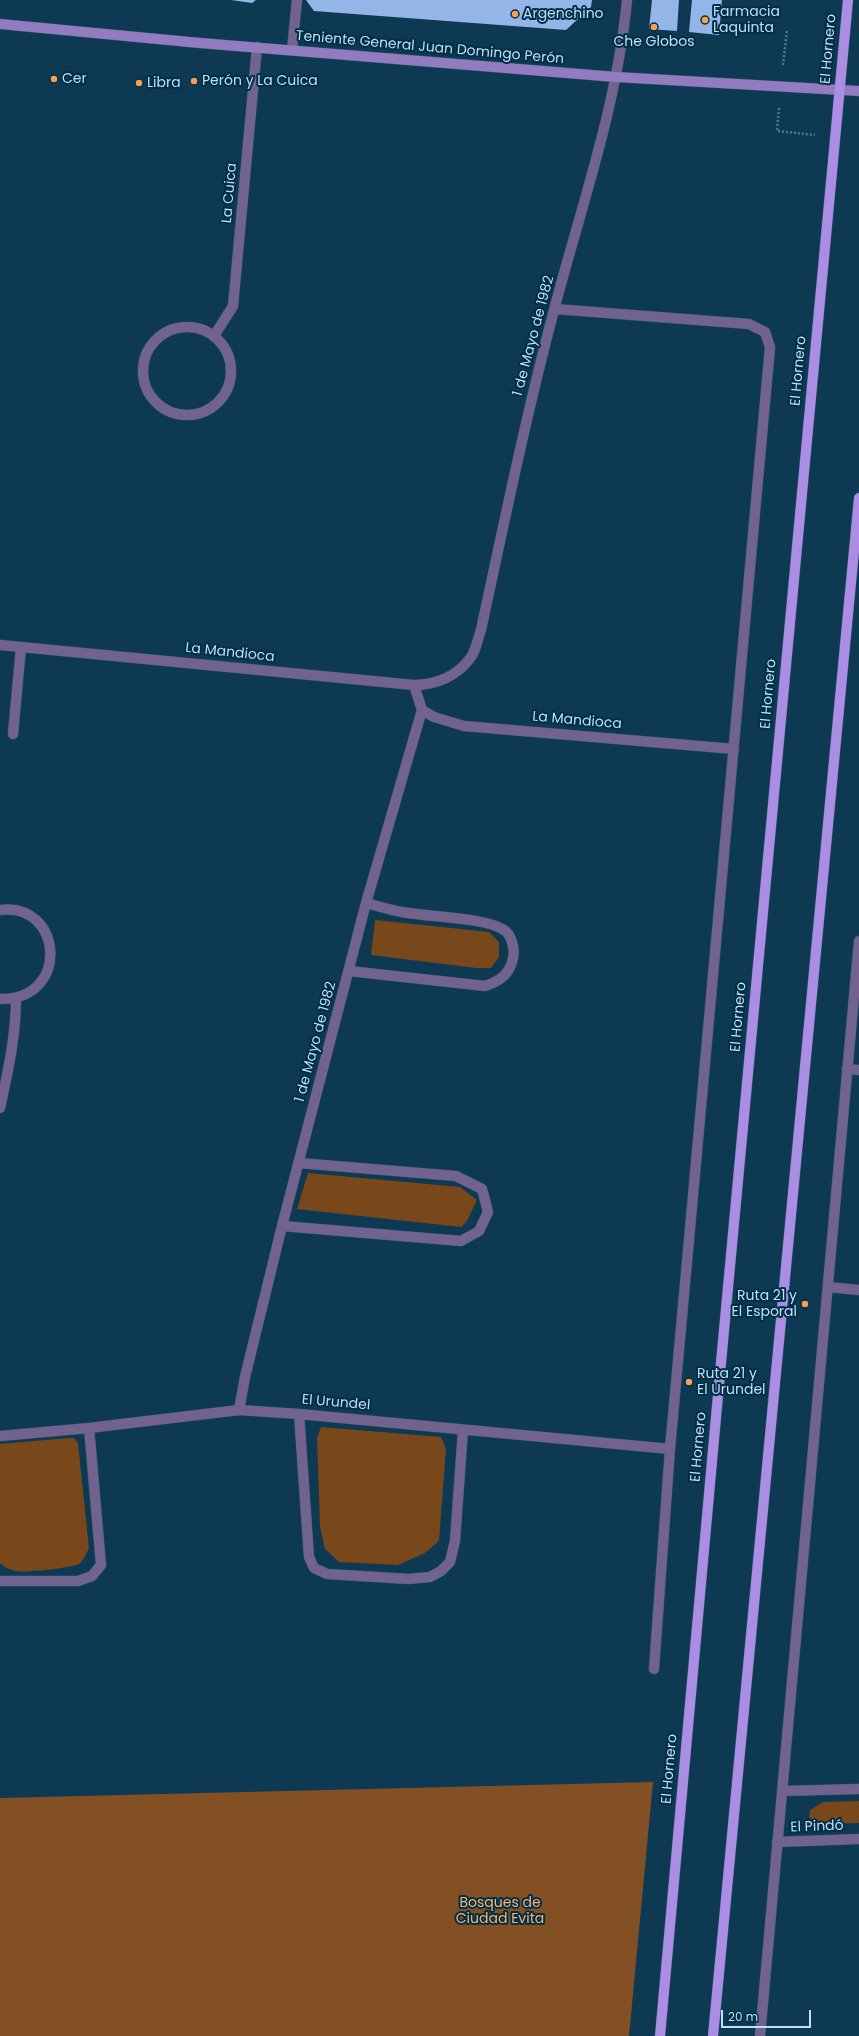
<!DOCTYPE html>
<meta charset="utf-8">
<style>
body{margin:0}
#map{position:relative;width:859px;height:2036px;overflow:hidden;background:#0d3953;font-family:Poppins,sans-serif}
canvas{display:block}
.scale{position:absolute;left:721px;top:2010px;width:90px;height:18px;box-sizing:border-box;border:2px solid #c2def3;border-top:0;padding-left:5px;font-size:12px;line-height:14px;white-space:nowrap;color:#c2def3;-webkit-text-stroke:3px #002f48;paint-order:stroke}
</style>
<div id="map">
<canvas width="859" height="2036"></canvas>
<div class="scale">20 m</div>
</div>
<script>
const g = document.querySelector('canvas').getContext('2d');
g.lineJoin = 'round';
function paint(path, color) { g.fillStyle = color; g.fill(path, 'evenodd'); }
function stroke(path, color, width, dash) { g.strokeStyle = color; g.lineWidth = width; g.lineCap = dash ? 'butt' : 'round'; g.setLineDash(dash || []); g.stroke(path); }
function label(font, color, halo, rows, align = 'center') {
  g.font = font + ' Poppins,sans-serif'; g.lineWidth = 4; g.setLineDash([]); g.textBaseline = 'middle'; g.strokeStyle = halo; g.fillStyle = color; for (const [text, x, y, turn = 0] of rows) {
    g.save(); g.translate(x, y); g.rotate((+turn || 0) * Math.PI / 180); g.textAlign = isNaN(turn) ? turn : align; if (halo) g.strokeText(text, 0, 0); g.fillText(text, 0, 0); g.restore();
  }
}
paint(new Path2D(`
 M375,920L489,932L499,942V957L491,968H476L371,955Z
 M308,1173L460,1187L477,1200L467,1221L461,1227L297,1209Z
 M321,1427L441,1437L446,1449L439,1541L425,1553L398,1565L339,1562L325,1549L320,1527L317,1438Z
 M69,1438H74L78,1443L89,1548C86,1554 84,1560 79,1564C70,1568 26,1573 16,1571C10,1570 4,1567 0,1563V1444Z
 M859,1801V1823L817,1824L809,1817L810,1810L823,1802Z`), '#78471a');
paint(new Path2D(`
 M653,1782L629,2036H0V1798Z`), '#835023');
paint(new Path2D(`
 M231,0H256L252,3Z
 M306,0H592L591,7L566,30L314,11Z
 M652,0H679L677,31L649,29Z
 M692,0H722L719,35L689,32Z`), '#94b5e8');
const street = new Path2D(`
 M292,50L297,0
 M555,309L749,324L765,332L770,347L670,1449L654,1669
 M143 371a44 44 0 1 1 88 0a44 44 0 1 1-88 0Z
 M214,336L233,306L257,47
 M0,645L414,685C436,685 458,676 471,657C476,650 478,638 481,630C504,523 526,416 554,310C581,207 617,106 627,0
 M422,710L434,717L464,726L734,749
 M13,734L21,647
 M0,910C62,901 72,1000 0,999
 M349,971L485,986C500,981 510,974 513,958C515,950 512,935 504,930C485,917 427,917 402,912C390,910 378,906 366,903
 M847,1069L859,1070
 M0,1108C8,1071 16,1036 16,998
 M282,1226L461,1241L479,1231L488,1212L482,1189L456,1176L299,1163
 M828,1287L859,1290
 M239,1410L245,1377L282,1226L366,903L422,710L414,685
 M299,1414L309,1557L314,1568L327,1574L409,1579L430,1577L441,1571L450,1562L455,1541L463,1430
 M0,1436L89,1428L239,1410L299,1414L670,1449
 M0,1581H78L92,1576L101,1565L89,1428
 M782,1791L859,1789
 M777,1842L859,1839
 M760,2036L859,941`);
const secondary = new Path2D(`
 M0,24L200,43L616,77L859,91`);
const primary = new Path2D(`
 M660,2036L719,1384L848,0
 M713,2036L859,498`);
stroke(street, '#2e5770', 11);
stroke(secondary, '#2e5770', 11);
stroke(primary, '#2e5770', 11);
stroke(new Path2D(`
 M783,65L787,30
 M779,108L777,131L815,135`), '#537991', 2.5, [2, 2]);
stroke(street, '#71638d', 10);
stroke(secondary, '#927bbe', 10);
stroke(primary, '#ac8de4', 10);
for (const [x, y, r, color] of [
 [515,14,4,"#fa9f4f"],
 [705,20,4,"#fa9f4f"],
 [654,27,4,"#fa9f4f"],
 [54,79,4,"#fa9f4f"],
 [194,81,4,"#fa9f4f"],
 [139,83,4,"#fa9f4f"],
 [805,1304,4,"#fa9f4f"],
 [689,1382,4,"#fa9f4f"]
]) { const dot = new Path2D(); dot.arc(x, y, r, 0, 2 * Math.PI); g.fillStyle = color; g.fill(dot); stroke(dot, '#002f48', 1.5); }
label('14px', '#c2def3', '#002f48', [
 ["Farmacia",713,12],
 ["Laquinta",713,28],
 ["Argenchino",523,14],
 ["Che Globos",654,42,"center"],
 ["Cer",62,79],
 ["Perón y La Cuica",202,81],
 ["Libra",147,83],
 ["Ruta 21 y",797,1296,"right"],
 ["El Esporal",797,1312,"right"],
 ["Ruta 21 y",697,1374],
 ["El Urundel",697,1390]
], 'left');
label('14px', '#c2def3', '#002f48', [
 ["Teniente General Juan Domingo Perón",430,48,5],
 ["El Hornero",829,49,-85],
 ["La Cuica",230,193,-85],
 ["1 de Mayo de 1982",534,336,-75],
 ["El Hornero",799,371,-85],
 ["La Mandioca",230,653,6],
 ["El Hornero",769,694,-85],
 ["La Mandioca",577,721,5],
 ["El Hornero",739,1017,-85],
 ["1 de Mayo de 1982",316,1042,-75],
 ["El Urundel",336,1403,5],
 ["El Hornero",699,1447,-85],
 ["El Hornero",670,1769,-85],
 ["El Pindó",817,1827,-2]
]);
label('14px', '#fdb071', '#002f48', [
 ["Bosques de",500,1903],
 ["Ciudad Evita",500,1919]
]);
</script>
